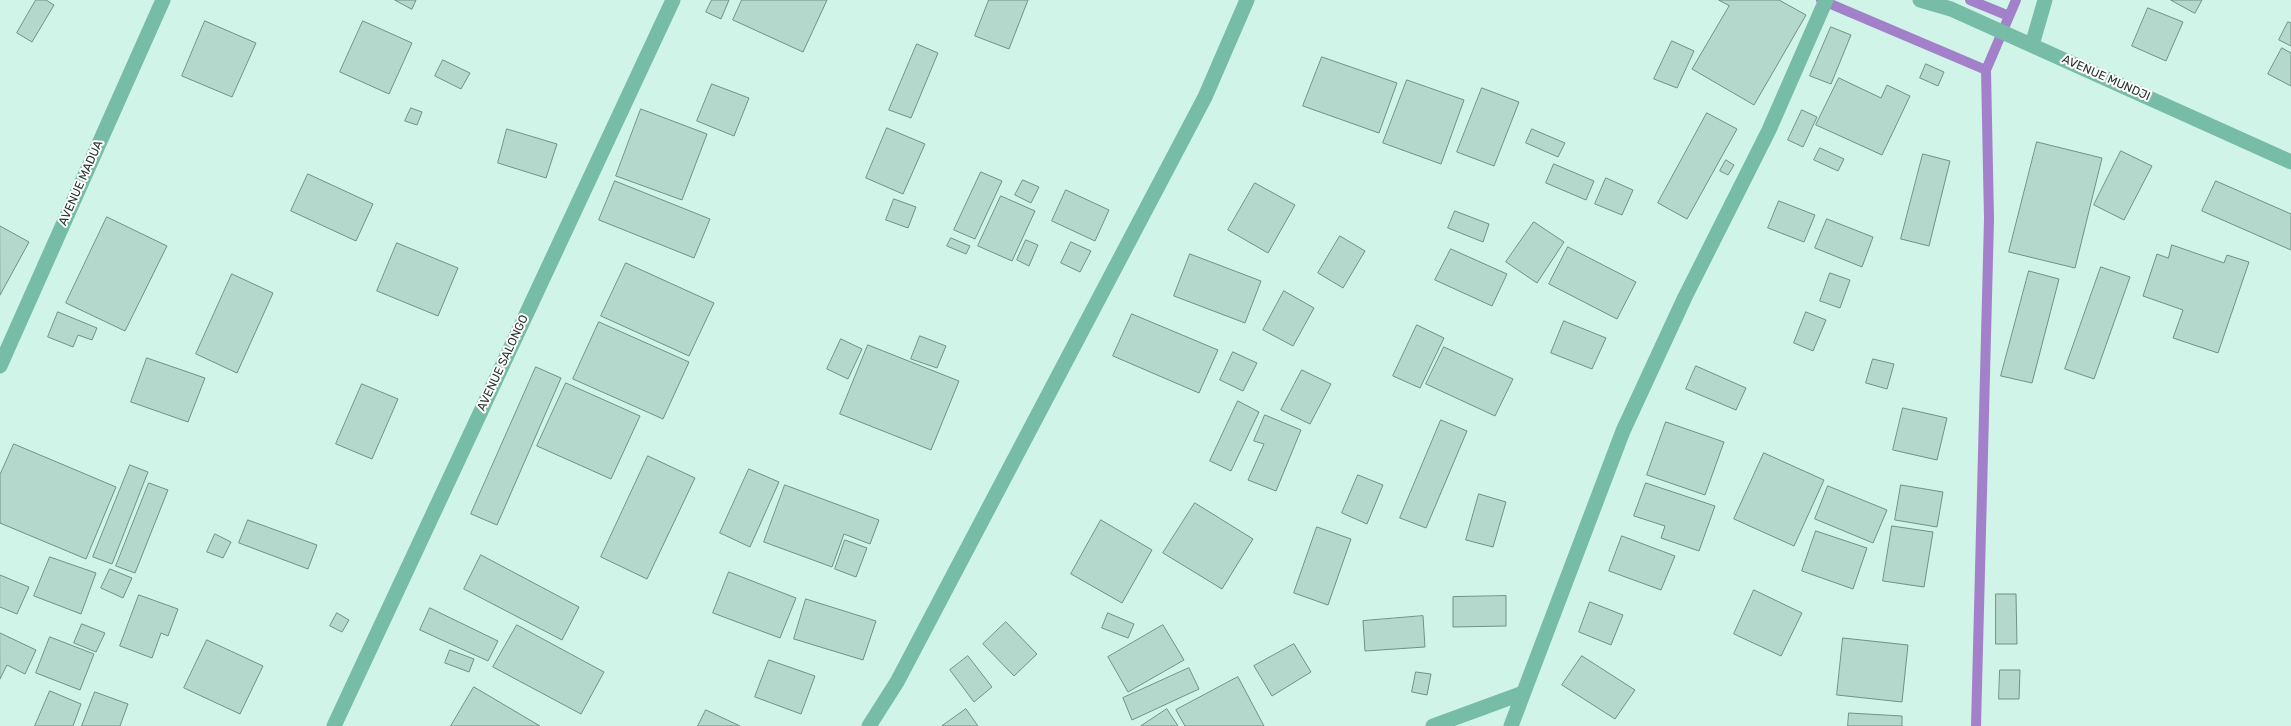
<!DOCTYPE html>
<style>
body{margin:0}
canvas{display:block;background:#d0f4e7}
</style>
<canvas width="2291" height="726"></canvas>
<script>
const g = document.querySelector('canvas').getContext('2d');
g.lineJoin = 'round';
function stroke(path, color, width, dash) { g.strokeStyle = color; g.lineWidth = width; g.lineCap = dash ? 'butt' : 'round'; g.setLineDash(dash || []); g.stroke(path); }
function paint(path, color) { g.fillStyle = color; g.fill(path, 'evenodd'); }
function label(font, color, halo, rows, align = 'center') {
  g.font = font + ' Rubik,sans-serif'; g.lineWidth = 4; g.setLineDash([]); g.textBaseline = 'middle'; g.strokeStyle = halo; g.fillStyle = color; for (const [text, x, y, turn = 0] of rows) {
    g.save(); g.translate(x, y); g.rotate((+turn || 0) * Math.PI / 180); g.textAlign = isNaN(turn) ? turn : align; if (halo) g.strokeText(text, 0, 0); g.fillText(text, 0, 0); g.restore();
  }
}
stroke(new Path2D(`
 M1821,0L1986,70
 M1970,0L2009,16
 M1976,726L1989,219L1986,70L2016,0`), '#a381ca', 10);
const building = new Path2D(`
 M36,0H46L54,5L32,42L17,33Z
 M395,0H416L412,9Z
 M712,0H729L721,19L706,12Z
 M742,0H827L803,52L733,20Z
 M989,0H1028L1009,49L975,36Z
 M1719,0H1779L1806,15L1754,105L1692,69L1729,6Z
 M2171,0H2202L2195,13Z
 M2148,8L2183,22L2166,61L2132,46Z
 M205,21L256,43L232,97L182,76Z
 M363,21L412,43L389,94L340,72Z
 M2288,22L2291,23V46L2279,40Z
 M1831,27L1851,35L1831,84L1810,76Z
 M1672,41L1694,51L1677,88L1654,79Z
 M917,44L938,53L911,118L889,110Z
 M2282,48L2291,53V86L2268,74Z
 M1322,57L1397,83L1379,133L1303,106Z
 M443,60L470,73L461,89L435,76Z
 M1926,64L1944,72L1938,86L1920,78Z
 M1839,78L1881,98L1887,85L1910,96L1882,155L1816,125Z
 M1407,80L1464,100L1441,164L1383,143Z
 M712,84L749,98L734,136L697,121Z
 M1482,88L1519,102L1494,166L1457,152Z
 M411,108L422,112L417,125L405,121Z
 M641,109L707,134L682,200L616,176Z
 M1802,110L1817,117L1803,147L1788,140Z
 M1707,113L1737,129L1687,219L1658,203Z
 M887,128L925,144L903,194L866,178Z
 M507,129L557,144L546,178L498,163Z
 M1532,129L1565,143L1558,157L1526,143Z
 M2037,142L2102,158L2075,268L2009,252Z
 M1820,148L1844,159L1838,171L1814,160Z
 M2121,151L2152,166L2124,220L2094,205Z
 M1923,154L1950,161L1929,246L1901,239Z
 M1726,160L1734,165L1728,175L1720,171Z
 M1554,164L1594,181L1586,200L1546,183Z
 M981,172L1002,181L975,239L954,230Z
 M308,174L373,204L356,241L291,211Z
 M1606,178L1633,190L1622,215L1595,204Z
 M1023,180L1039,187L1031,203L1015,195Z
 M615,181L710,219L694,258L599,220Z
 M2216,181L2291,214V250L2202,211Z
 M1255,183L1295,205L1268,253L1228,230Z
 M1066,190L1109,210L1095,241L1052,221Z
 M1001,196L1035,211L1012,261L978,246Z
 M894,199L916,207L908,228L886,220Z
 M1779,201L1815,215L1804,242L1768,228Z
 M1455,211L1489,224L1483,242L1448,228Z
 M107,217L167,246L125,331L66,303Z
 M1827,219L1873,237L1862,267L1815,248Z
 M1534,222L1564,242L1537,283L1506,262Z
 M0,226L29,242L0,295Z
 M1340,236L1365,251L1343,288L1318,273Z
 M951,238L970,246L966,254L947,246Z
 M1026,240L1038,245L1029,266L1017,260Z
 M1071,242L1091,251L1080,272L1061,263Z
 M397,243L458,268L438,316L377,291Z
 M2172,245L2224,263L2227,255L2249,262L2218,353L2173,338L2183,310L2143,296L2157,254L2168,258Z
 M1568,247L1636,282L1617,319L1549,284Z
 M1451,249L1507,274L1492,306L1435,280Z
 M1190,254L1261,281L1245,323L1174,296Z
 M626,263L714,303L689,356L601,316Z
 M2101,267L2130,277L2094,379L2065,369Z
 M2029,271L2059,279L2032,383L2001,376Z
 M1830,273L1850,280L1840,308L1820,301Z
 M232,274L273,293L237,373L196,354Z
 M1284,291L1314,308L1293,346L1263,330Z
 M58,312L97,328L92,340L78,335L73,347L48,337Z
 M1806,312L1826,320L1813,351L1794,343Z
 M1132,314L1218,350L1199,393L1113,356Z
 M1564,321L1606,338L1592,369L1551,353Z
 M599,322L689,362L663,419L573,379Z
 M1417,325L1444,338L1420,388L1393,376Z
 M920,336L946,346L937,368L911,359Z
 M841,339L862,349L848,379L827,369Z
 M868,345L959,381L931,450L840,414Z
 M1444,347L1513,379L1495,416L1426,384Z
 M1233,352L1257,363L1243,391L1220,380Z
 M147,358L205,378L188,422L131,402Z
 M1873,359L1894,364L1887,389L1866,383Z
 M1696,366L1746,388L1736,410L1686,389Z
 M536,367L561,378L497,525L471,514Z
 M1302,370L1331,384L1310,424L1281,410Z
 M566,383L640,416L611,479L537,446Z
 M362,384L398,399L372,459L336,444Z
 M1238,401L1259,412L1231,471L1210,461Z
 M1903,408L1947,418L1937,460L1893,450Z
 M1265,415L1301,430L1276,491L1248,480L1264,444L1254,441Z
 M1441,420L1467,431L1426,528L1400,518Z
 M1666,422L1724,442L1705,495L1647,475Z
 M14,444L116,487L86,559L0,523V475Z
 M1764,453L1824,480L1794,546L1734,519Z
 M648,456L695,478L647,579L601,557Z
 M130,465L148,472L112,564L93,557Z
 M749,469L779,482L750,547L720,533Z
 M1358,475L1383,485L1367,524L1342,513Z
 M149,483L168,490L135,573L116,566Z
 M1646,483L1715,506L1699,551L1661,538L1665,526L1634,516Z
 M785,485L879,520L870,544L844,534L832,567L764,542Z
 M1901,485L1943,492L1937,527L1895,520Z
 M1828,486L1887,510L1873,543L1815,519Z
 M1479,494L1506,502L1493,547L1466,540Z
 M1195,503L1253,539L1222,589L1163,553Z
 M248,520L317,545L308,569L239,543Z
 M1101,520L1152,550L1122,603L1071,574Z
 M1892,526L1933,532L1924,587L1883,581Z
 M1317,527L1351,539L1328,605L1294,593Z
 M1816,531L1867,548L1853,589L1802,571Z
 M215,534L231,542L223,558L207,552Z
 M1622,536L1675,556L1661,590L1609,571Z
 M845,540L867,548L856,577L835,569Z
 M481,555L579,607L562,640L464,589Z
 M50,557L96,573L81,614L34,596Z
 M110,569L132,578L123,598L101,588Z
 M729,572L796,598L780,638L713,613Z
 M0,575L29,587L17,614L0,607Z
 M1754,590L1802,613L1781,656L1734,634Z
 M1996,594H2016L2017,644H1996Z
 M139,595L178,609L168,636L161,633L152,658L120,646Z
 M1506,596V626L1453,627V597Z
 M806,599L876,621L863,660L794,639Z
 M1590,602L1623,615L1611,645L1579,632Z
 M430,608L498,641L488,661L420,630Z
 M337,613L349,620L342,632L330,626Z
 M1108,613L1134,624L1128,638L1102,628Z
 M1423,616L1425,647L1365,651L1363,621Z
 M1006,622L1037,654L1014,676L983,644Z
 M82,624L105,633L96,652L74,643Z
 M517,625L604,672L581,714L493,667Z
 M1163,625L1184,660L1128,692L1108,657Z
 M0,633L36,650L25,674L7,665L0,679Z
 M50,637L94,654L80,690L36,673Z
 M1843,638L1908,645L1902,702L1837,695Z
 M207,640L263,666L240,714L184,688Z
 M1294,644L1311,672L1272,696L1254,666Z
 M450,650L474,659L469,672L445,663Z
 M968,656L992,687L974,702L950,670Z
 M1582,656L1635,690L1615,719L1562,685Z
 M769,660L815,676L801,714L755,697Z
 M1189,668L1199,689L1132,720L1123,698Z
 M2000,670H2020L2019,699H1999Z
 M1416,672L1431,674L1427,695L1412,692Z
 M1238,677L1264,726H1185L1176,710Z
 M474,687L540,726H451Z
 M50,691L81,704L73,726H35Z
 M95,692L128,704L120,726H82Z
 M966,709L978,726H942Z
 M1167,709L1178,726H1141Z
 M706,710L740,726H698Z
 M1849,713L1902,716V726H1848Z`);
paint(building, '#b5d8cc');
stroke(building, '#719186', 1);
stroke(new Path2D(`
 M1920,0L1951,9L2291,162
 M2032,45L2045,0
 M0,366L163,0
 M334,726L673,0
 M869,726L897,682L1205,97L1247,0
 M1433,726L1523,693
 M1511,726L1623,431L1685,297L1769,130L1826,0`), '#77bca6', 15);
label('12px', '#26342f', '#fff', [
 ["AVENUE MUNDJI",2106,78,24],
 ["AVENUE MADUA",81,183,-66],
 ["AVENUE SALONGO",503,363,-65]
]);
</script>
